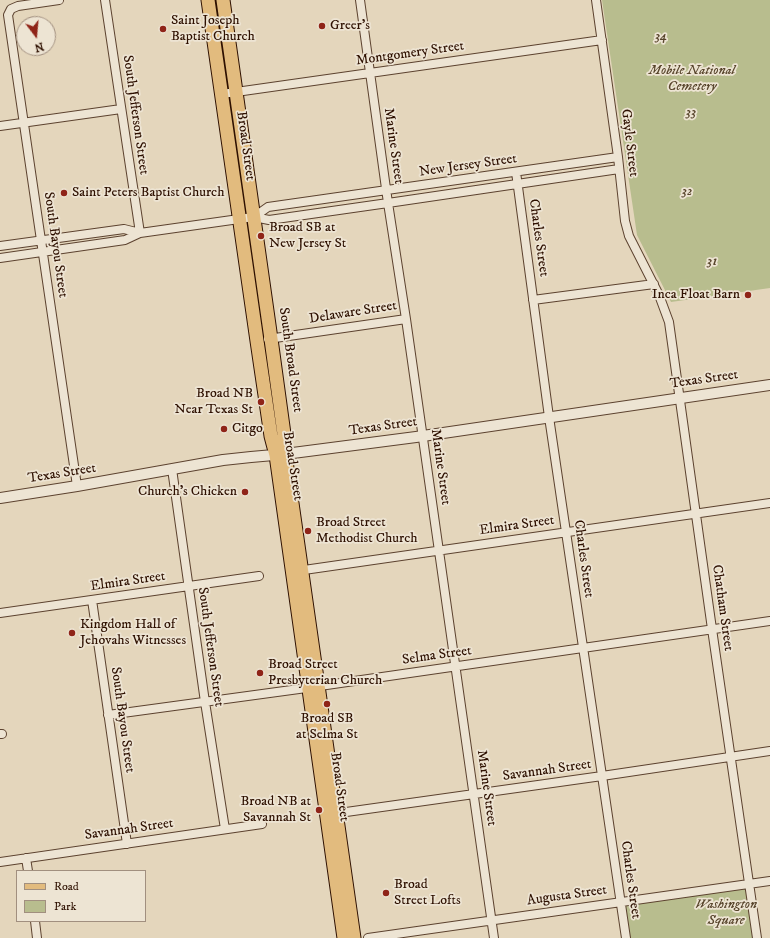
<!DOCTYPE html>
<style>
body{margin:0}
#map{position:relative;width:770px;height:938px;overflow:hidden;background:#e4d6bc;font-family:"IM FELL DW Pica",serif}
canvas{display:block}
.legend{position:absolute;left:16px;top:870px;width:130px;height:52px;box-sizing:border-box;background:#ede4d3;border:1px solid #a18f7f;margin:0;padding:5px 7px;list-style:none;font-size:12px;color:#2e1000}
.legend li{display:flex;align-items:center;gap:8px;height:20px}
.legend b{width:20px;border:1px solid #a18f7f}
.north{position:absolute;left:16px;top:16px;width:40px;height:40px;box-sizing:border-box;background:#ede4d3;border:1px solid #a18f7f;border-radius:50%;rotate:164deg;font-size:11px;font-weight:700;line-height:16px;text-align:center;color:#2e1000}
.north::after{content:'';display:block;margin:auto;width:14px;height:18px;background:#8f2418;clip-path:polygon(50% 0,100% 100%,50% 72%,0 100%)}
</style>
<div id="map">
<canvas width="770" height="938"></canvas>
<ul class="legend">
<li><b style="height:5px;background:#e2bb7e"></b>Road</li>
<li><b style="height:11px;background:#b8bd8e"></b>Park</li>
</ul>
<div class="north">N</div>
</div>
<script>
const g = document.querySelector('canvas').getContext('2d');
g.lineJoin = 'round';
function paint(path, color) { g.fillStyle = color; g.fill(path, 'evenodd'); }
function stroke(path, color, width, dash) { g.strokeStyle = color; g.lineWidth = width; g.lineCap = dash ? 'butt' : 'round'; g.setLineDash(dash || []); g.stroke(path); }
function label(font, color, halo, rows, align = 'center') {
  g.font = font + ' "IM FELL DW Pica",serif'; g.lineWidth = 3.5; g.setLineDash([]); g.textBaseline = 'middle'; g.strokeStyle = halo; g.fillStyle = color; for (const [text, x, y, turn = 0] of rows) {
    g.save(); g.translate(x, y); g.rotate((+turn || 0) * Math.PI / 180); g.textAlign = isNaN(turn) ? turn : align; if (halo) g.strokeText(text, 0, 0); g.fillText(text, 0, 0); g.restore();
  }
}
paint(new Path2D(`
 M602,0H770V288L671,302L637,235Z
 M749,884L757,938H626L621,902Z`), '#b8bd8e');
const minor = new Path2D(`
 M59,0L18,6L11,9L8,15L77,486
 M105,0L140,233
 M360,0L388,203L406,319L494,938
 M596,0L618,157L625,221L629,236L659,295L669,322L712,629L757,938
 M222,94L602,40
 M0,126L121,109
 M516,172L549,417L626,938
 M254,217L268,207L618,157
 M0,246L124,229L140,233
 M0,258L125,240L140,233L239,219L254,217L269,220L388,203L619,169
 M533,300L654,284
 M268,339L406,319
 M172,469L205,702L225,829
 M297,571L770,503
 M92,600L127,844
 M0,613L259,576
 M108,715L299,689L770,621
 M0,734H2
 M332,814L602,776L770,751
 M26,858L28,871
 M0,862L262,824
 M35,921L37,938
 M368,938L770,881`);
const tertiary = new Path2D(`
 M0,498L77,486L223,460L251,457L285,454L416,437L770,385`);
const primary = new Path2D(`
 M208,0L257,341L271,436L276,455L344,938
 M223,0L271,339L284,434L285,454L354,938`);
stroke(minor, '#5c422f', 10);
stroke(tertiary, '#5c422f', 12);
stroke(primary, '#2e1000', 15);
stroke(minor, '#ede4d3', 8);
stroke(tertiary, '#ede4d3', 10);
stroke(primary, '#e2bb7e', 13);
for (const [x, y, r, color] of [
 [322,26,4,"#8f2418"],
 [163,29,4,"#8f2418"],
 [64,193,4,"#8f2418"],
 [261,236,4,"#8f2418"],
 [748,295,4,"#8f2418"],
 [261,402,4,"#8f2418"],
 [224,429,4,"#8f2418"],
 [245,492,4,"#8f2418"],
 [308,531,4,"#8f2418"],
 [72,633,4,"#8f2418"],
 [260,673,4,"#8f2418"],
 [327,704,4,"#8f2418"],
 [319,810,4,"#8f2418"],
 [386,893,4,"#8f2418"]
]) { const dot = new Path2D(); dot.arc(x, y, r, 0, 2 * Math.PI); g.fillStyle = color; g.fill(dot); stroke(dot, '#ede4d3', 1.5); }
label('14px', '#2e1000', '#ede4d3', [
 ["Saint Joseph",171,21],
 ["Baptist Church",171,37],
 ["Greer's",330,26],
 ["Saint Peters Baptist Church",72,193],
 ["Broad SB at",269,228],
 ["New Jersey St",269,244],
 ["Inca Float Barn",740,295,"right"],
 ["Broad NB",253,394,"right"],
 ["Near Texas St",253,410,"right"],
 ["Citgo",232,429],
 ["Church's Chicken",237,492,"right"],
 ["Broad Street",316,523],
 ["Methodist Church",316,539],
 ["Kingdom Hall of",80,625],
 ["Jehovahs Witnesses",80,641],
 ["Broad Street",268,665],
 ["Presbyterian Church",268,681],
 ["Broad SB",327,719,"center"],
 ["at Selma St",327,735,"center"],
 ["Broad NB at",311,802,"right"],
 ["Savannah St",311,818,"right"],
 ["Broad",394,885],
 ["Street Lofts",394,901]
], 'left');
label('italic 14px', '#57442b', '#ede4d3', [
 ["34",661,37],
 ["Mobile National",692,71],
 ["Cemetery",692,87],
 ["33",691,113],
 ["32",687,192],
 ["31",712,262],
 ["Washington",726,905],
 ["Square",726,921]
]);
label('14px', '#2e1000', '#ede4d3', [
 ["Montgomery Street",410,54,-8],
 ["South Jefferson Street",135,115,82],
 ["Gayle Street",629,143,83],
 ["Broad Street",245,146,82],
 ["Marine Street",393,146,82],
 ["New Jersey Street",468,166,-8],
 ["Charles Street",538,238,82],
 ["South Bayou Street",55,245,82],
 ["Delaware Street",353,313,-9],
 ["South Broad Street",290,360,82],
 ["Texas Street",704,380,-8],
 ["Texas Street",383,427,-8],
 ["Broad Street",292,466,81],
 ["Marine Street",440,467,82],
 ["Texas Street",62,474,-9],
 ["Elmira Street",517,526,-8],
 ["Charles Street",583,559,82],
 ["Elmira Street",128,582,-8],
 ["Chatham Street",722,608,82],
 ["South Jefferson Street",210,647,82],
 ["Selma Street",437,656,-8],
 ["South Bayou Street",122,720,82],
 ["Savannah Street",547,771,-8],
 ["Broad Street",339,787,82],
 ["Marine Street",486,788,82],
 ["Savannah Street",129,830,-8],
 ["Charles Street",630,880,82],
 ["Augusta Street",567,896,-8]
]);
</script>
